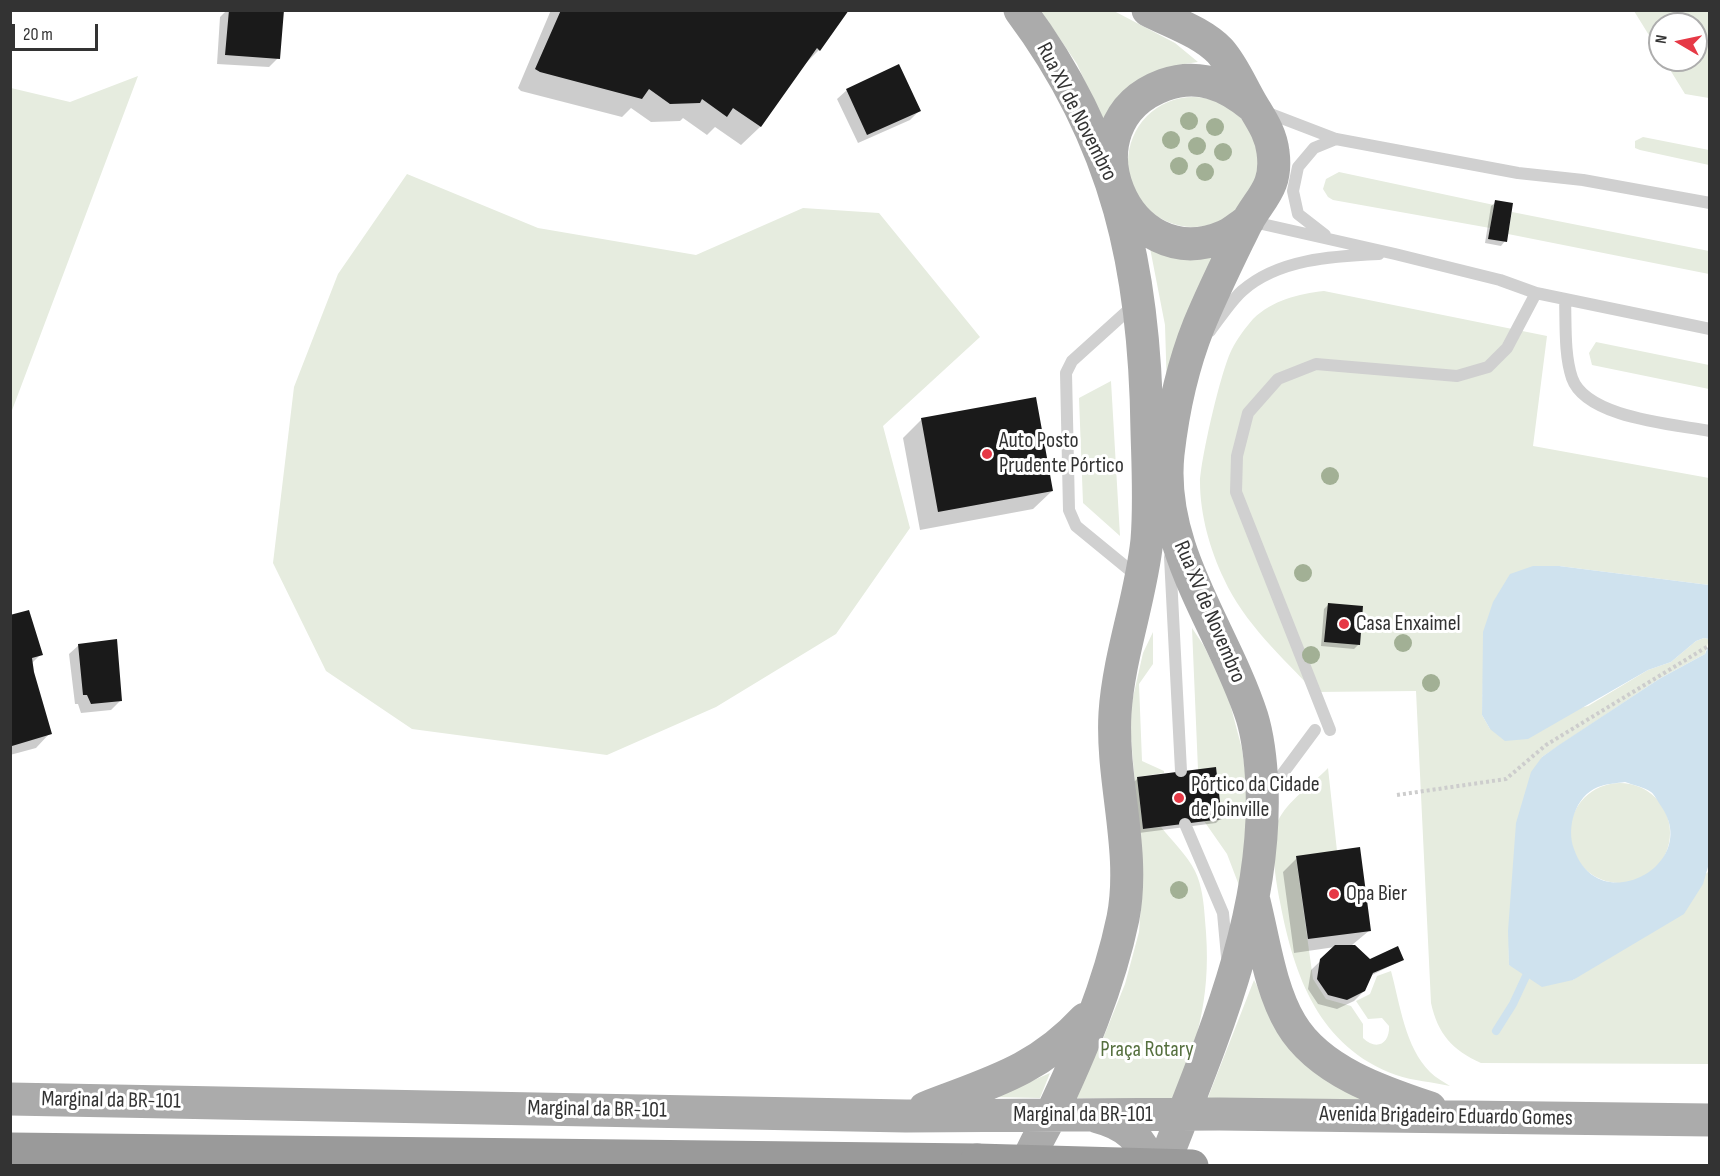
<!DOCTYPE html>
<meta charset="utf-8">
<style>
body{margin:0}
#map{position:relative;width:1720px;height:1176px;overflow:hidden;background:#fff;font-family:"Sofia Sans Condensed",sans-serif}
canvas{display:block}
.frame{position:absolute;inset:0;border:12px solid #333;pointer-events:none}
.north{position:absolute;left:1648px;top:12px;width:60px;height:60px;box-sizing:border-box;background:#fff;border:2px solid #adadad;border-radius:50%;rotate:279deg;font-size:16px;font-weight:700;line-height:24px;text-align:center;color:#333}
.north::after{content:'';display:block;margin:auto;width:21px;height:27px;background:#e63946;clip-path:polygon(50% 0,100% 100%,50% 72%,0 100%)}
.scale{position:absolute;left:12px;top:24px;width:86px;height:27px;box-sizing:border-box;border:3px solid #333;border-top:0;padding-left:8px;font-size:18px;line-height:21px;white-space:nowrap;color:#333;-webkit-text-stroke:4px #fff;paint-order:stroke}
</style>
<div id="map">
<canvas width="1720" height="1176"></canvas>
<div class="frame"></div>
<div class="north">N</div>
<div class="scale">20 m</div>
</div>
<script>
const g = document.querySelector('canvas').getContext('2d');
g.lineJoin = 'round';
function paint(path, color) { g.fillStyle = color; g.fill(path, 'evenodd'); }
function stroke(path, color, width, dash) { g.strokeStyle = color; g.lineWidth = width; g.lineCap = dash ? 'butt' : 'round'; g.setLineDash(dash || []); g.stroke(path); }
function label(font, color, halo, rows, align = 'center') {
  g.font = font + ' "Sofia Sans Condensed",sans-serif'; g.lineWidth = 6; g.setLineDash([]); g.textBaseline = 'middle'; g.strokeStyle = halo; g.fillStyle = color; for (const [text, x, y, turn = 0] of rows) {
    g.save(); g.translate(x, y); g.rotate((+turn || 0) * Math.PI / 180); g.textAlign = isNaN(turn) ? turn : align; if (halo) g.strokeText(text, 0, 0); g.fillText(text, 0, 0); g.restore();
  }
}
paint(new Path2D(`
 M1041,11H1114L1175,43L1198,62C1151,68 1128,80 1103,121L1077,64Z
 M1634,11H1709V98L1685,94L1664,60H1696V24H1660V53Z
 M138,76L11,413V88L70,102Z
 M1128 162a65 65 0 1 1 130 0a65 65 0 1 1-130 0Z
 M1643,137L1709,150V165L1640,150L1635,148V141Z
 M1339,172L1494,205L1490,228L1333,200L1328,197L1323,189L1326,179Z
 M407,174L538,228L696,255L803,208L879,213L980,337L883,426L910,528L836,634L716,707L607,755L412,729L326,671L273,563L294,387L338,274Z
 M1512,212L1709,251V274L1508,234Z
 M1223,247L1167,391L1165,325L1150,248C1176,260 1197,257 1223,247Z
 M1324,291L1547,336L1533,446L1709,478V585L1559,566L1483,681L1482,715L1490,729L1588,706L1648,670L1671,662L1696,641L1704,638L1709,639L1705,654L1659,679L1542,757C1528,826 1507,895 1509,965L1573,980L1708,872L1709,860V1064L1481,1063C1452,1050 1438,1034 1431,1003L1416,691L1315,692C1282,657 1244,623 1224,579C1210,550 1200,514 1200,482C1201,458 1221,370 1232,349C1237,339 1246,327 1253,319C1273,300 1298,294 1324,291Z
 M1596,342L1709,365V389L1592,365L1589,353Z
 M1111,381L1120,536L1083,503L1079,398Z
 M1192,628L1204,646L1228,696L1242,749L1252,822L1240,888L1227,854L1204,821L1222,819L1216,768L1198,770Z
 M1153,632V664L1139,684L1142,761L1164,771V773L1137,777L1143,829L1161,827C1172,841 1187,855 1195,871C1202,885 1204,904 1205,920C1212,992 1199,1033 1177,1100L1074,1098L1102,1041L1125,984L1139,932L1143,877L1129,715L1143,653Z
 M1328,768L1337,851L1296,857L1313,979L1326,999L1351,1006L1363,1024V1038C1376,1051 1390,1044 1389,1026L1382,1018L1368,1019L1356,1001L1370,994L1377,976L1391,971C1400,1004 1405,1047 1430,1072C1436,1078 1444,1082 1450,1086C1433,1082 1413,1081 1396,1075C1319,1047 1294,976 1280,902C1276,881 1269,842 1278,821C1287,801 1313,784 1328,768Z
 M1570 833a50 50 0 1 1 100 0a50 50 0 1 1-100 0Z
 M1254,980L1269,1009L1376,1103L1207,1100Z
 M1050,1073L1040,1098L995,1097Z`), '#e6ecdf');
paint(new Path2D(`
 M1533,566H1559L1709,585V639L1704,638L1696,641L1671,662L1648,670L1528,739L1505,741L1490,729L1482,715L1483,632L1493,602L1510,574Z
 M1709,644L1710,860L1703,884L1684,914L1573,980L1542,987L1509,965L1508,931L1516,823L1531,772L1542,757L1559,745L1659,679L1705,654ZM1625,782C1633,785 1644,787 1651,792C1655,795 1658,802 1661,806C1702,865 1598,920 1574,849C1566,828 1575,796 1598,787C1606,784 1617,783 1625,782Z`), '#cfe2ee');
paint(new Path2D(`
 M227,10H273L278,58L269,67L217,64L220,17Z
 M551,10H847L819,50L802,67L760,127L741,145L715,127L707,135L683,118L680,121L651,122L631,108L622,117L521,91L518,88Z
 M847,90L919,111L910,120L858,143L837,99Z
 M1496,202L1505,241L1501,246L1485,243L1491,206Z
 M922,419L1052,491L1033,509L920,530L903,438Z
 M1328,605L1359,644L1354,649L1321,646L1324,609Z
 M10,617L41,654L31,664L50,733L36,748L10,755Z
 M79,645L121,700L111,710L81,713L78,704H75L69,654Z
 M1138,778L1220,819L1216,823L1139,833L1133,783Z
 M1297,858L1370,930L1352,945L1370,960H1402L1370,976L1364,991L1354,1001L1337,1009L1318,1004L1308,989L1311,970L1335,947L1294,953L1283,872Z`), '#0003');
stroke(new Path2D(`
 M1496,1031L1513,1004L1526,976`), '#cfe2ee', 8);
paint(new Path2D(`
 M229,10H284L280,59L225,55Z
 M561,10H849L820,51L817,48L761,127L733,108L727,117L702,99L700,103L670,104L649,89L642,99L540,72L535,69Z
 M899,64L921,111L867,135L846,89Z
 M1495,200L1513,203L1507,242L1488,239Z
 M1036,397L1053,491L938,512L921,418Z
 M1328,603L1363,606L1360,645L1324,642Z
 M29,610L43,655L32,658L34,672L52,734L12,746L10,615Z
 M117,639L122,701L91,704L87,695H83L78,644Z
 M1216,767L1222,819L1143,829L1137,777Z
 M1360,847L1371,931L1308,939L1296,856Z
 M1335,945H1355L1370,959L1398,946L1404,960L1373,973L1365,991L1347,1000L1328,995L1317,979L1320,959Z`), '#1a1a1a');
stroke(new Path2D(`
 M1397,795L1506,779L1546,745L1710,645`), '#cdcdcd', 4, [3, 3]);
stroke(new Path2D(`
 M1263,111L1336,139L1518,173L1583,180L1710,203
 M1249,221L1395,254L1500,280L1536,293L1710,329
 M1325,235L1298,214L1293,191L1298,167L1314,148L1336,139
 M1565,299C1566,323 1564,354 1572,378C1586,418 1673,424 1710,431
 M1134,305L1072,361L1066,373L1069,510L1076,526L1137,576
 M1210,331C1220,318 1230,302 1242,291C1278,259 1333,256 1379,254
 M1170,557L1181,771
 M1330,730L1236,492L1237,456L1248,413L1278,379L1316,364L1457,376L1488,367L1507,348L1536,293
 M1269,792L1315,730
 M1185,824L1223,913L1227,957`), '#d0d0d0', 12);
stroke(new Path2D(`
 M1020,10C1118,141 1145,271 1147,431C1148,467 1150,504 1147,540C1141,598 1119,654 1115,713C1111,780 1136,851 1123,918C1109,986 1080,1054 1050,1117C1042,1133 1032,1148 1026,1166
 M1148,10C1171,22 1202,32 1220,51C1234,67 1242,88 1253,106C1262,121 1271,134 1273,152C1278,189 1259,198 1245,226C1229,259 1213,291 1199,325C1183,365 1173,410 1168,454C1158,550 1224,630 1252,717C1259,740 1261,764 1262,787C1267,918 1210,1045 1163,1166
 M1248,221C1240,226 1233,233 1225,236C1125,280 1061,123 1164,85C1198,73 1226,84 1252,106
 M1254,901C1264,941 1270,989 1291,1024C1319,1071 1382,1092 1430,1108
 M10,1099L906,1116L1219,1114L1710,1120
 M925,1108C989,1083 1036,1072 1085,1019
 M1098,1117C1126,1124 1142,1139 1151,1166`), '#ababab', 33);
stroke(new Path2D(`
 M10,1149L977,1160`), '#9a9a9a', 33);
stroke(new Path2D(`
 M977,1160L1192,1166`), '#9a9a9a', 33);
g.fillStyle = '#a2b095';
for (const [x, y] of [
 [1189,121],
 [1215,127],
 [1171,140],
 [1197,146],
 [1223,152],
 [1179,166],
 [1205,172],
 [1330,476],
 [1303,573],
 [1403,643],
 [1311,655],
 [1431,683],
 [1179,890]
]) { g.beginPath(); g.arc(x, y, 9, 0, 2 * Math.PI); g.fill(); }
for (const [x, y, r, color] of [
 [987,454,6,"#e63946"],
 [1344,624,6,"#e63946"],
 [1179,798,6,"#e63946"],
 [1334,894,6,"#e63946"]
]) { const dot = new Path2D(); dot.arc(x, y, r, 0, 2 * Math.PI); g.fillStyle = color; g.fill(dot); stroke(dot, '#fff', 2); }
label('22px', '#333', '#fff', [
 ["Rua XV de Novembro",1076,112,63],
 ["Rua XV de Novembro",1209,612,67],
 ["Marginal da BR-101",111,1101,1],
 ["Marginal da BR-101",597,1110,1],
 ["Marginal da BR-101",1083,1115],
 ["Avenida Brigadeiro Eduardo Gomes",1446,1117,1]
]);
label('22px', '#333', '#fff', [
 ["Auto Posto",999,441],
 ["Prudente Pórtico",999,466],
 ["Casa Enxaimel",1356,624],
 ["Pórtico da Cidade",1191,785],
 ["de Joinville",1191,810],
 ["Opa Bier",1346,894]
], 'left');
label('22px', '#56703f', '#fff', [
 ["Praça Rotary",1147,1050]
]);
</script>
